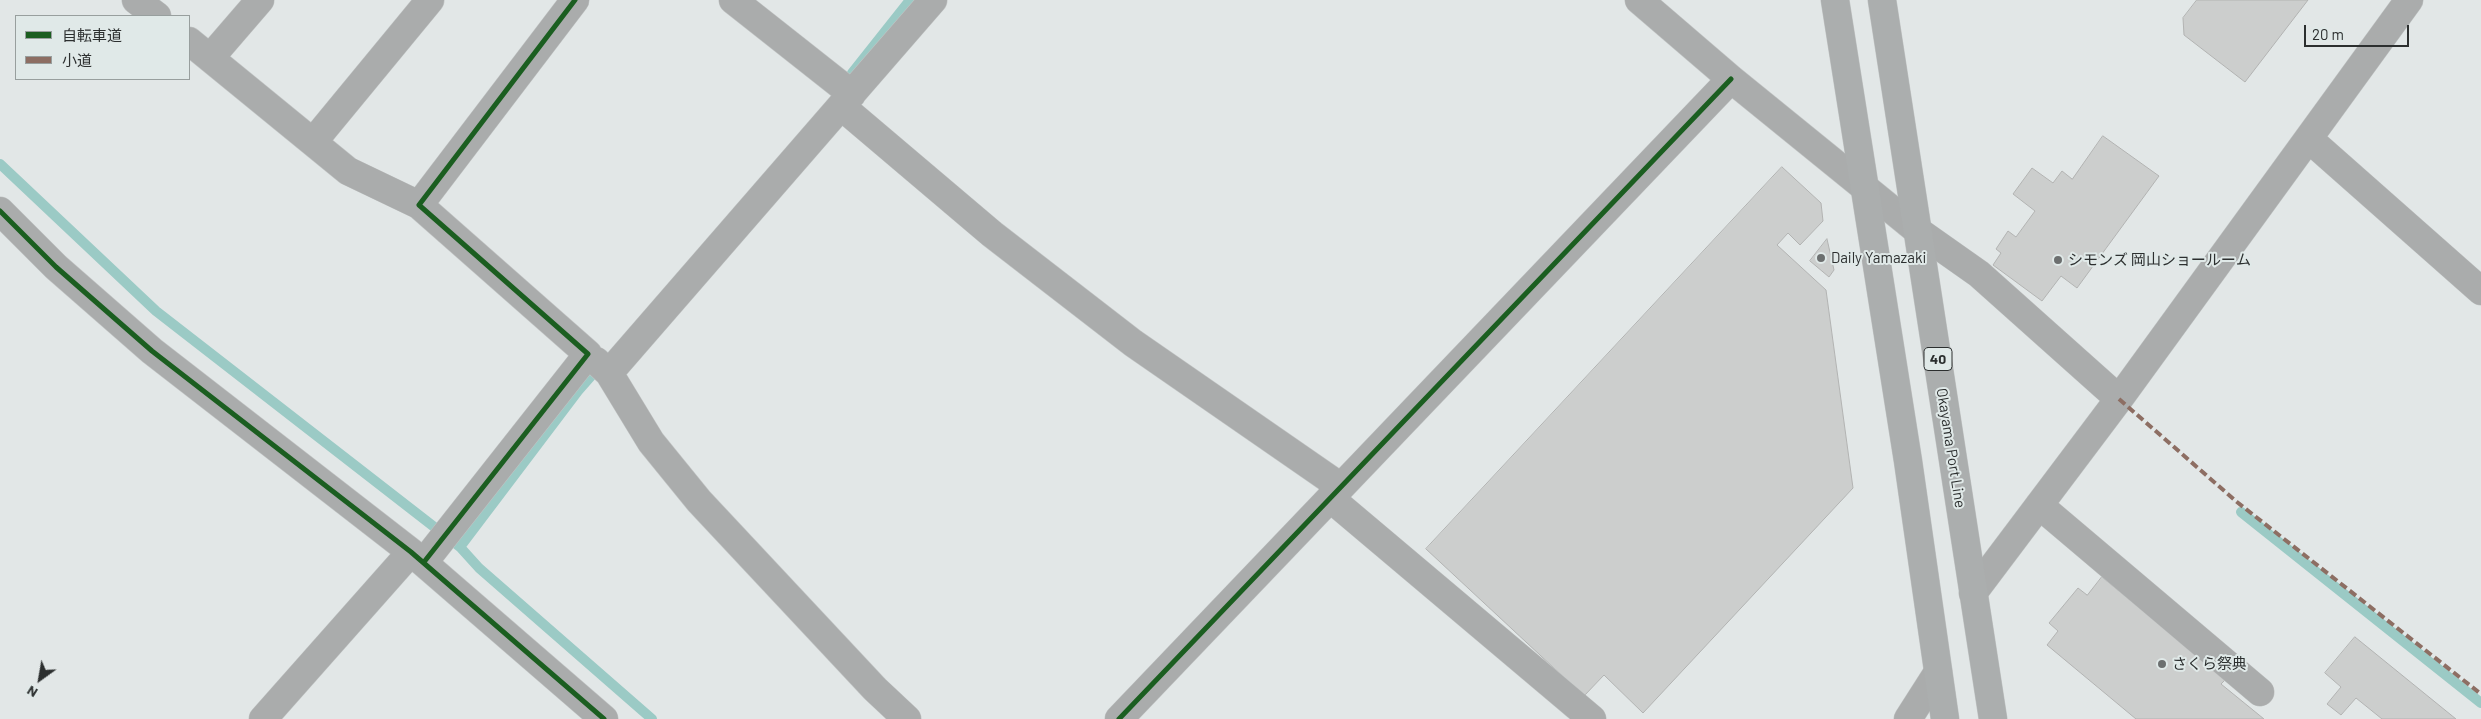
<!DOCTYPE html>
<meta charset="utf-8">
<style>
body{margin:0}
#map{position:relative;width:2481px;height:719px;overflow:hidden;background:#e2e7e7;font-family:Barlow,"Noto Sans JP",sans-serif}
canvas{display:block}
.legend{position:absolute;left:15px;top:15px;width:175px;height:65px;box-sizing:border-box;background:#e0e9e8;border:1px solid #989f9e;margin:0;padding:6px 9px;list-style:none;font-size:15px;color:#2c2f2f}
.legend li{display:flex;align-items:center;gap:10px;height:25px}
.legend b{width:25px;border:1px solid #989f9e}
.north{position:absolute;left:15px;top:654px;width:50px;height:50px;-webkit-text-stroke:4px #e0e9e8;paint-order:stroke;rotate:212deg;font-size:14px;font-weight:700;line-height:20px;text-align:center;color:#2c2f2f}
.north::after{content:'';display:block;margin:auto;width:18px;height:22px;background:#2c2f2f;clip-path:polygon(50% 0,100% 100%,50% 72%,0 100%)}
.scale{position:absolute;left:2304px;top:25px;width:105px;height:22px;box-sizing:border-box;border:2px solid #2c2f2f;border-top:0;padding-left:6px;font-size:15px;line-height:18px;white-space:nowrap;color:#2c2f2f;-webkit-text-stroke:4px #e0e9e8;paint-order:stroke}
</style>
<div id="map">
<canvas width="2481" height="719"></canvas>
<ul class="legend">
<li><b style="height:6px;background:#1b5e20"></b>自転車道</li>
<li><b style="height:6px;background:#8d6e63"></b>小道</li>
</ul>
<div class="north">N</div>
<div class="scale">20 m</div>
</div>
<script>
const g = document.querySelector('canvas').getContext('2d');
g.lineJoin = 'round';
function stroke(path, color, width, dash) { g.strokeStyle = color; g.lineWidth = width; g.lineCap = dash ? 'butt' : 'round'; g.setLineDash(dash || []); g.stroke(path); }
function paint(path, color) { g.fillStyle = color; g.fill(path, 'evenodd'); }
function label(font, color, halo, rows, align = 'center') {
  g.font = font + ' Barlow,"Noto Sans JP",sans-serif'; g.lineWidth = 4; g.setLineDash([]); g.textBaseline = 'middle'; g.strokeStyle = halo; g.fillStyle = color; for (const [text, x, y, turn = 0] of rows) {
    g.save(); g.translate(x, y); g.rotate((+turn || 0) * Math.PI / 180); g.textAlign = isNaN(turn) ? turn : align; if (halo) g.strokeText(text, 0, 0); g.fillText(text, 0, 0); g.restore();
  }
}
stroke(new Path2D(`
 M852,73L910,0
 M0,164L156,311L460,547L479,568L652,719
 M2241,512L2481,703
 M460,547L578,391L600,366`), '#9bcac5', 10);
const building = new Path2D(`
 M2197,0H2308L2245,82L2184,35L2183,18Z
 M2103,136L2159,176L2077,288L2061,276L2042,301L1993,265L2001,253L1996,249L2008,231L2016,237L2035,211L2013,194L2032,168L2053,183L2062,171L2072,179Z
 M1782,167L1821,203L1823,221L1800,245L1788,233L1777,245L1826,290L1853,488L1643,713L1604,675L1584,696L1426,549Z
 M1827,239L1834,270L1829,277L1810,261Z
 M2102,577L2226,679L2221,684L2264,719H2136L2047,645L2058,631L2049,623L2078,588L2087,595Z
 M2355,637L2456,719H2382L2356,698L2341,715L2327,704L2341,687L2325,673Z`);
paint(building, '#cccecd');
stroke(building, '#b2b3b2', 1);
const minor = new Path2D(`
 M136,0L157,16
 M733,0L852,94
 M1639,0L1731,79L1864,187L1918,231L1979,274L2119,399
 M189,41L348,171L419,205
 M210,58L260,0
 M841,106L992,234L1133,343L1341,487
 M2309,139L2481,291
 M313,142L430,0
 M0,211L56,267L152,351L411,552L604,719
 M596,361L609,373L651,442L699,501L875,689L907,719
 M609,373L933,0
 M1330,498L1592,719
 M2039,505L2260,692
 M424,562L588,354L419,205L575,0
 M1973,593L2119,399L2409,0
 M263,719L411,552
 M1119,719L1731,79
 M1908,719L1938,672`);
const primary = new Path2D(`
 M1835,0L1908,461L1945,719
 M1882,0L1993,719`);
stroke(minor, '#c2c5c5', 29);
stroke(primary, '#c2c5c5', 29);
stroke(minor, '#aaacac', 28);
stroke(primary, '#abaeae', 28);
stroke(new Path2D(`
 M2119,399L2237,502L2481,694`), '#8d6e63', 4, [8, 4]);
stroke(new Path2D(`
 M0,211L56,267L152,351L411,552L604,719
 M424,562L588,354L419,205L575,0
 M1119,719L1731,79`), '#1b5e20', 5);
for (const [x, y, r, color] of [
 [1821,258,5,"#6c6f6f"],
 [2058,260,5,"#6c6f6f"],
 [2162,664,5,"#6c6f6f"]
]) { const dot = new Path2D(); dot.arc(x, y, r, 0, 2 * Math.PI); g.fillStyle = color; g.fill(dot); stroke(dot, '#e0e9e8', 2); }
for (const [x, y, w] of [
 [1938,359,28]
]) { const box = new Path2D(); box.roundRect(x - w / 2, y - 11.5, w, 23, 4); g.fillStyle = '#e0e9e8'; g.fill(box); stroke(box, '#2c2f2f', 1); }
label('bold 14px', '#2c2f2f', null, [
 ["40",1938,359]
]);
label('15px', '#2c2f2f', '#e0e9e8', [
 ["Daily Yamazaki",1831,258],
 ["シモンズ 岡山ショールーム",2068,260],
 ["さくら祭典",2172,664]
], 'left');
label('15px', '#2c2f2f', '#e0e9e8', [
 ["Okayama Port Line",1951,448,81]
]);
</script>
